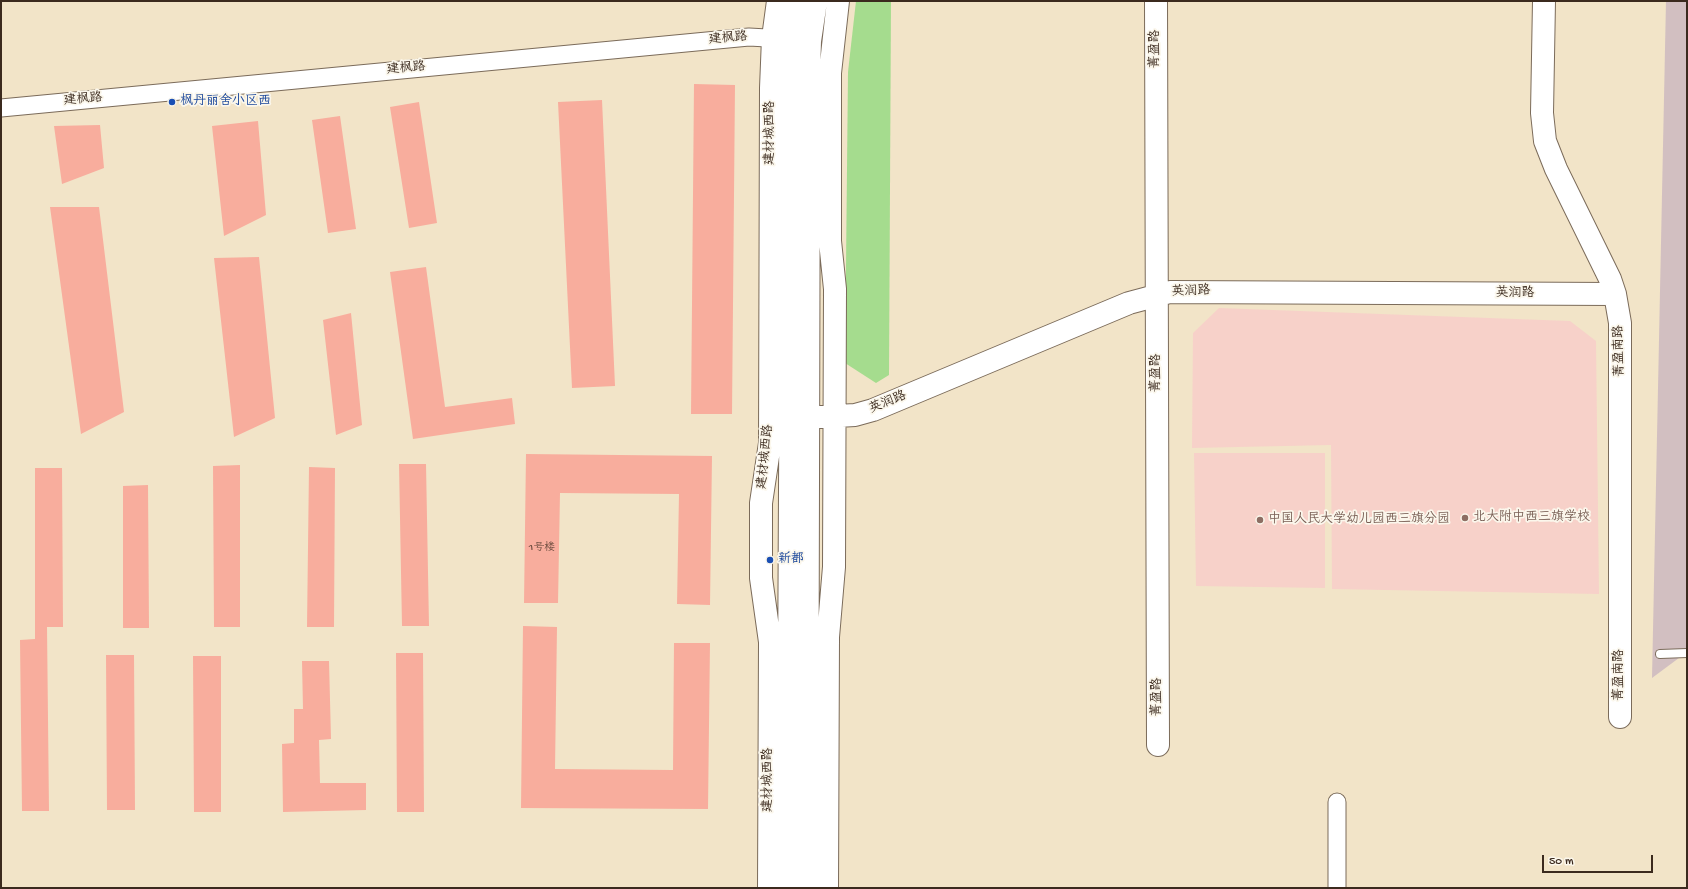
<!DOCTYPE html>
<meta charset="utf-8">
<style>
body{margin:0}
#map{position:relative;width:1688px;height:889px;overflow:hidden;background:#f2e4c8;font-family:"Gochi Hand",sans-serif}
canvas{display:block}
.frame{position:absolute;inset:0;border:2px solid #3b2a1e;pointer-events:none}
.scale{position:absolute;left:1542px;top:855px;width:111px;height:18px;box-sizing:border-box;border:2px solid #3b2a1e;border-top:0;padding-left:5px;font-size:12px;line-height:14px;white-space:nowrap;color:#3b2a1e;-webkit-text-stroke:3px #fbf7ec;paint-order:stroke}
</style>
<div id="map">
<canvas width="1688" height="889"></canvas>
<div class="frame"></div>
<div class="scale">50 m</div>
</div>
<script>
const g = document.querySelector('canvas').getContext('2d');
g.lineJoin = 'round';
function paint(path, color) { g.fillStyle = color; g.fill(path, 'evenodd'); }
function stroke(path, color, width, dash) { g.strokeStyle = color; g.lineWidth = width; g.lineCap = dash ? 'butt' : 'round'; g.setLineDash(dash || []); g.stroke(path); }
function label(font, color, halo, rows, align = 'center') {
  g.font = font + ' "Gochi Hand","LXGW WenKai TC",sans-serif'; g.lineWidth = 3.5; g.setLineDash([]); g.textBaseline = 'middle'; g.strokeStyle = halo; g.fillStyle = color; for (const [text, x, y, turn = 0] of rows) {
    g.save(); g.translate(x, y); g.rotate((+turn || 0) * Math.PI / 180); g.textAlign = isNaN(turn) ? turn : align; if (halo) g.strokeText(text, 0, 0); g.fillText(text, 0, 0); g.restore();
  }
}
paint(new Path2D(`
 M1219,308L1570,321L1596,341L1599,594L1332,589L1331,445L1192,448L1193,333Z
 M1194,453H1325V588L1196,586Z`), '#f7d1c9');
paint(new Path2D(`
 M1666,1H1687V652L1652,678Z`), '#d2bfc1');
paint(new Path2D(`
 M856,1H891L889,375L876,383L845,363L848,72Z`), '#a5dc8e');
paint(new Path2D(`
 M694,84L735,85L732,414H691Z
 M602,100L615,386L572,388L558,102Z
 M419,102L437,223L409,228L390,107Z
 M340,116L356,229L328,233L312,120Z
 M258,121L266,215L224,236L212,126Z
 M100,125L104,168L62,184L54,126Z
 M50,207H99L124,412L81,434Z
 M259,257L275,418L234,437L214,258Z
 M426,267L445,407L512,398L515,424L413,439L390,272Z
 M351,313L362,425L336,435L323,320Z
 M526,454L712,456L710,605L677,604L679,494L560,493L558,603H524Z
 M399,464H426L429,626H402Z
 M240,465V627H214L213,466Z
 M309,467L335,468L334,627H307Z
 M35,468H62L63,627H47L49,811H22L20,640L35,639Z
 M148,485L149,628H123V486Z
 M523,626L557,627L555,769L673,770L674,643H710L708,809L521,808Z
 M396,653H423L424,812H397Z
 M106,655H134L135,810H107Z
 M193,656H221V812H194Z
 M302,661H329L331,739L319,740L320,783H366V810L283,812L282,744L294,743V709H303Z`), '#f8ad9d');
const lane = new Path2D(`
 M1660,654L1687,653`);
const street = new Path2D(`
 M1,108L749,37L785,39
 M1337,802V888`);
const secondary = new Path2D(`
 M1156,1L1158,745
 M1544,1L1542,113L1545,141L1556,169L1610,279L1615,294L1620,323V717
 M820,417L855,415L873,410L1129,303L1170,292L1615,294
 M769,888L770,642L761,578V503L770,443L771,88L773,38L778,1
 M788,888L792,92L794,39L799,1
 M807,888L809,72L810,41L816,1
 M827,888L828,637L834,567L835,289L830,241V73L838,1`);
stroke(lane, '#7b6b5a', 10);
stroke(street, '#7b6b5a', 19);
stroke(secondary, '#7b6b5a', 24);
stroke(lane, '#fff', 8);
stroke(street, '#fff', 17);
stroke(secondary, '#fff', 22);
for (const [x, y, r, color] of [
 [172,102,4,"#1a4fb4"],
 [1465,518,4,"#8d6e63"],
 [1260,520,4,"#8d6e63"],
 [770,560,4,"#1a4fb4"]
]) { const dot = new Path2D(); dot.arc(x, y, r, 0, 2 * Math.PI); g.fillStyle = color; g.fill(dot); stroke(dot, '#fbf7ec', 1.5); }
label('11px', '#6a4b3e', null, [
 ["1号楼",542,548]
]);
label('13px', '#3b2a1e', '#fbf7ec', [
 ["建枫路",728,39,-5],
 ["菁盈路",1156,49,-90],
 ["建枫路",406,69,-5],
 ["建枫路",83,100,-5],
 ["建材城西路",771,133,-90],
 ["英润路",1191,292,-2],
 ["英润路",1515,294],
 ["菁盈南路",1620,351,-91],
 ["菁盈路",1157,373,-90],
 ["英润路",888,403,-22],
 ["建材城西路",766,457,-84],
 ["菁盈南路",1620,675,-90],
 ["菁盈路",1158,697,-90],
 ["建材城西路",769,780,-90]
]);
label('13px', '#164399', '#fbf7ec', [
 ["枫丹丽舍小区西",180,102],
 ["新都",778,560]
], 'left');
label('13px', '#785e54', '#fbf7ec', [
 ["北大附中西三旗学校",1473,518],
 ["中国人民大学幼儿园西三旗分园",1268,520]
], 'left');
</script>
